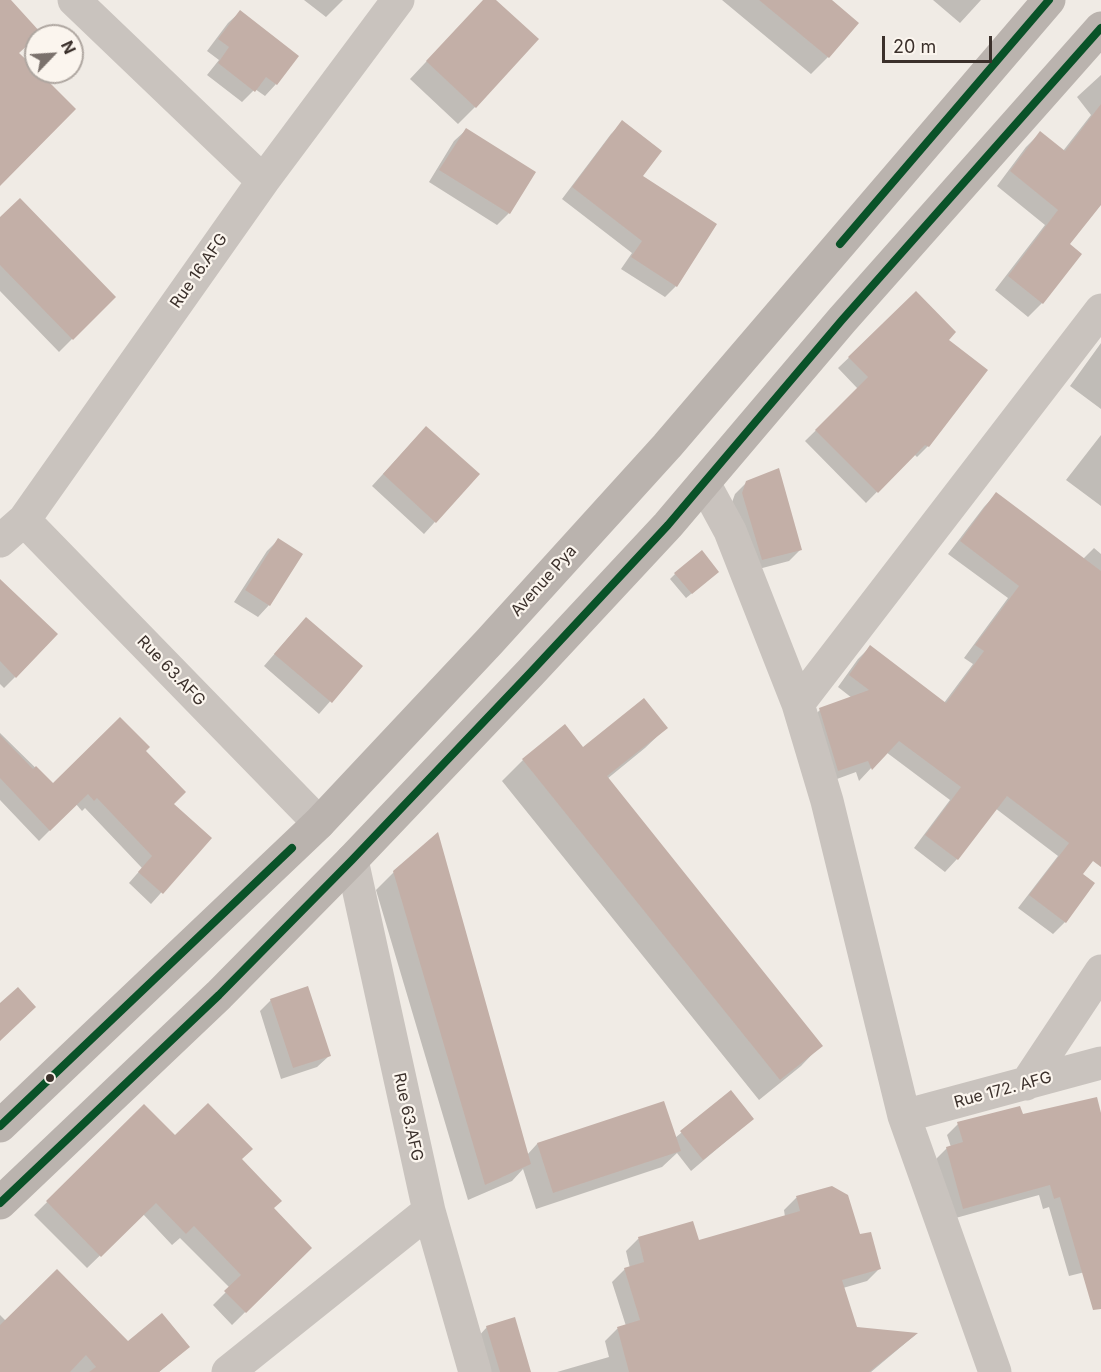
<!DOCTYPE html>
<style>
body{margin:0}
#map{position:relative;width:1101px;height:1372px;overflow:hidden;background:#f0ebe5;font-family:Inter,sans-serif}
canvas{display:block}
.north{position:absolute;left:24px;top:24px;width:60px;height:60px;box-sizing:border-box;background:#fbf5ee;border:2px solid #aea6a0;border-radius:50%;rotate:65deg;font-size:16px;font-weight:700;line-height:24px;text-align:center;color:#3b302b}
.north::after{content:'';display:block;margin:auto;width:21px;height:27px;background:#7a716c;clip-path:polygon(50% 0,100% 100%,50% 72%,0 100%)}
.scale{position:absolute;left:882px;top:36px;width:110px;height:27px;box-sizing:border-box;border:3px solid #3b302b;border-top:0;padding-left:8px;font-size:18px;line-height:21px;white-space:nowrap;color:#3b302b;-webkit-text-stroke:4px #fbf5ee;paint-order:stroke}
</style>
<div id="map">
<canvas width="1101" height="1372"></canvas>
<div class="north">N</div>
<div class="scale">20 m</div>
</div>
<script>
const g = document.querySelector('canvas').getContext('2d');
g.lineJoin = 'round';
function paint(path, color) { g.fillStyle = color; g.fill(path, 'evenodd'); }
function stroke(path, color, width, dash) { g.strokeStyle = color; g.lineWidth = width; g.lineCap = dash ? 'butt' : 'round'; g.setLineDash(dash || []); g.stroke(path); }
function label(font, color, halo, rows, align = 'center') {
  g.font = font + ' Inter,sans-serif'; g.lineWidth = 4.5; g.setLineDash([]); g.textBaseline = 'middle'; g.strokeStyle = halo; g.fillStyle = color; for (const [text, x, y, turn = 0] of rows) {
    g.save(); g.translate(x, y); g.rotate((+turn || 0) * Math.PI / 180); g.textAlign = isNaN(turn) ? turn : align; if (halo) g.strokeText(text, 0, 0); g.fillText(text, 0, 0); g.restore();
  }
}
paint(new Path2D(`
 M304,0H343L326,17Z
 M484,0H494L475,107L458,124L410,79Z
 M722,0H829L828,57L811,74Z
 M933,0H981L960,23Z
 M240,12L276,84L265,96L255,89L242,102L207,75L219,60L207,51L228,23Z
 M1101,75V202L1068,244L1042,303L1028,317L995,290L1045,225L997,186L1026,147L1040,133L1063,151L1091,115L1077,97Z
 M623,122L676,286L665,297L621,269L632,253L562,199L611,134Z
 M466,130L509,213L497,225L429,182L454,141Z
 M0,219L114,297L59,352L0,291Z
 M916,294L946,340L928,446L917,457L914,454L866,503L805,441L858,389L838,368Z
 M1101,343V409L1070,386Z
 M1101,435V506L1066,480Z
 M415,439L478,474L424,534L372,486Z
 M747,482L800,550L789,561L751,571L731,505L735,494Z
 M996,494L1083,559L1094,548L1101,554V847L1080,874L1065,922L1053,934L1018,908L1058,856L995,808L957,859L945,872L914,848L950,800L886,752L859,781L856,772L826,783L807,722L820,710L852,698L838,687L858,659L870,647L944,703L973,664L964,658L1008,598L948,554L984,507Z
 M278,540L269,605L258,617L234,602L267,551Z
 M675,574L712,577L686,598L670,579Z
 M0,597L15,677L4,688L0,684Z
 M295,630L361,666L319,714L264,666Z
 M666,728L645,748L607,779L821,1045L801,1066L759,1100L502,781L523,760L583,749Z
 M0,733L53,785L144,751L172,805L210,838L151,904L129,883L142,868L85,808L82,811L76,804L39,841L0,800Z
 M394,872L527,1155L537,1144L675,1138L730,1092L752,1119L691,1171L677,1153L662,1167L536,1209L523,1169L512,1181L468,1200L376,890Z
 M271,1000L329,1056L317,1067L281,1079L260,1011Z
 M144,1106L175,1137L240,1159L272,1209L310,1248L232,1325L213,1305L230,1288L180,1238L172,1245L143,1214L87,1268L34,1215Z
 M1022,1116L1101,1119V1268L1069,1276L1049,1207L1043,1209L1039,1195L952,1219L936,1159L947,1148L951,1147L947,1135L958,1124Z
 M832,1188L880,1268L867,1281L843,1288L855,1328L915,1335L871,1372H557L609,1357L605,1341L617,1329L626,1326L612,1282L625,1269L630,1268L626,1251L638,1239L692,1223L698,1241L785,1217L784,1210L796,1198Z
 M0,1315L6,1321L128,1344L188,1347L159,1372H0Z
 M487,1327L530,1372H485L476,1339Z`), '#0003');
paint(new Path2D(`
 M0,0H11L41,33L19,53L36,69V72H39L76,109L0,186Z
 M483,0H496L539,39L476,108L426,61Z
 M759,0H832L859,23L829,58Z
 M240,10L299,56L277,85L266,77L255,92L218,63L229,47L218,39Z
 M1101,104V205L1070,244L1082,254L1043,304L1008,276L1058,210L1010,171L1040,131L1065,151Z
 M622,120L662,151L643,176L717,224L677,287L631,257L642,241L572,187Z
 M466,128L536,172L510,214L439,170Z
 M20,198L116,297L73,340L0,265V217Z
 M916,291L956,332L949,340L988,370L929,447L925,445L878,493L815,430L868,377L848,357Z
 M426,426L480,474L436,523L383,474Z
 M779,468L802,550L762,560L742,493L746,481Z
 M996,492L1101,571V867L1093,861L1083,874L1095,883L1066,923L1029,895L1069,843L1007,796L958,860L925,835L961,787L899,741L872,770L868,761L838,771L819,708L869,690L849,675L870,645L946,703L984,651L975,645L1019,586L960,541Z
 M278,538L303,554L270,606L245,590Z
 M702,550L719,572L692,594L674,573Z
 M0,579L58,634L16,678L0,661Z
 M306,617L363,666L332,703L274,654Z
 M644,698L668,728L607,776L823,1046L780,1080L522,759L565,724L583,747Z
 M120,717L150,747L146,751L186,792L174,804L212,838L163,894L138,872L152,856L97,798L94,801L88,794L50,831L0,778V735L33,769L36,766L53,783Z
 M438,832L531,1164L485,1185L393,871Z
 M308,986L331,1056L293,1068L270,999Z
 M18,987L36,1007L0,1041V1003Z
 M731,1090L754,1119L703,1160L680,1131Z
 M1097,1097L1101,1113V1309L1093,1310L1060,1197L1054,1199L1050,1185L963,1209L946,1147L963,1142L957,1122L1020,1106L1023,1114Z
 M664,1101L681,1151L553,1193L537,1143Z
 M208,1103L253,1149L242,1159L282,1201L274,1208L312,1248L246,1313L224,1291L241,1275L194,1226L186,1234L156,1203L101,1257L46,1201L144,1104L175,1135Z
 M832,1186L848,1195L860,1234L871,1232L881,1269L842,1280L857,1327L918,1333L869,1372H629L617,1327L640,1320L624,1268L644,1262L638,1237L693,1221L699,1240L800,1211L796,1196Z
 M57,1269L128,1341L162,1313L190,1347L159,1372H89L96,1367L86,1355L70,1372H0V1325Z
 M515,1317L531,1372H500L486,1326Z`), '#c3afa7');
stroke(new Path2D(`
 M74,0L263,181
 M704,483L730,531L798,704L827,801L904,1116L995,1372
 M24,520L319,823
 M0,541L24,520L263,181L398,0
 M798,704L1101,310
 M352,860L429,1211L475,1372
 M1026,1084L1101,971
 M904,1116L1101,1063
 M228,1372L429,1211`), '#c9c3be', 33);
stroke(new Path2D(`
 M0,1126L319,823L489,642L667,446L1049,0
 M0,1203L219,995L352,860L530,673L668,525L842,320L1101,28`), '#bab3ae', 33);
stroke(new Path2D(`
 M840,244L1049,0
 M0,1126L292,848
 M0,1203L219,995L352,860L530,673L668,525L842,320L1101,28`), '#095228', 8);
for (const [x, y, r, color] of [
 [50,1078,5,"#3b302b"]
]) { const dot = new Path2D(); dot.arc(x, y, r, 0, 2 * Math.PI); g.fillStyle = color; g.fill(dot); stroke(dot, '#fbf5ee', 2); }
label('16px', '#3b302b', '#fbf5ee', [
 ["Rue 16.AFG",199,271,-55],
 ["Avenue Pya",544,581,-48],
 ["Rue 63.AFG",171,671,46],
 ["Rue 172. AFG",1003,1090,-15],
 ["Rue 63.AFG",408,1117,78]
]);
</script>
